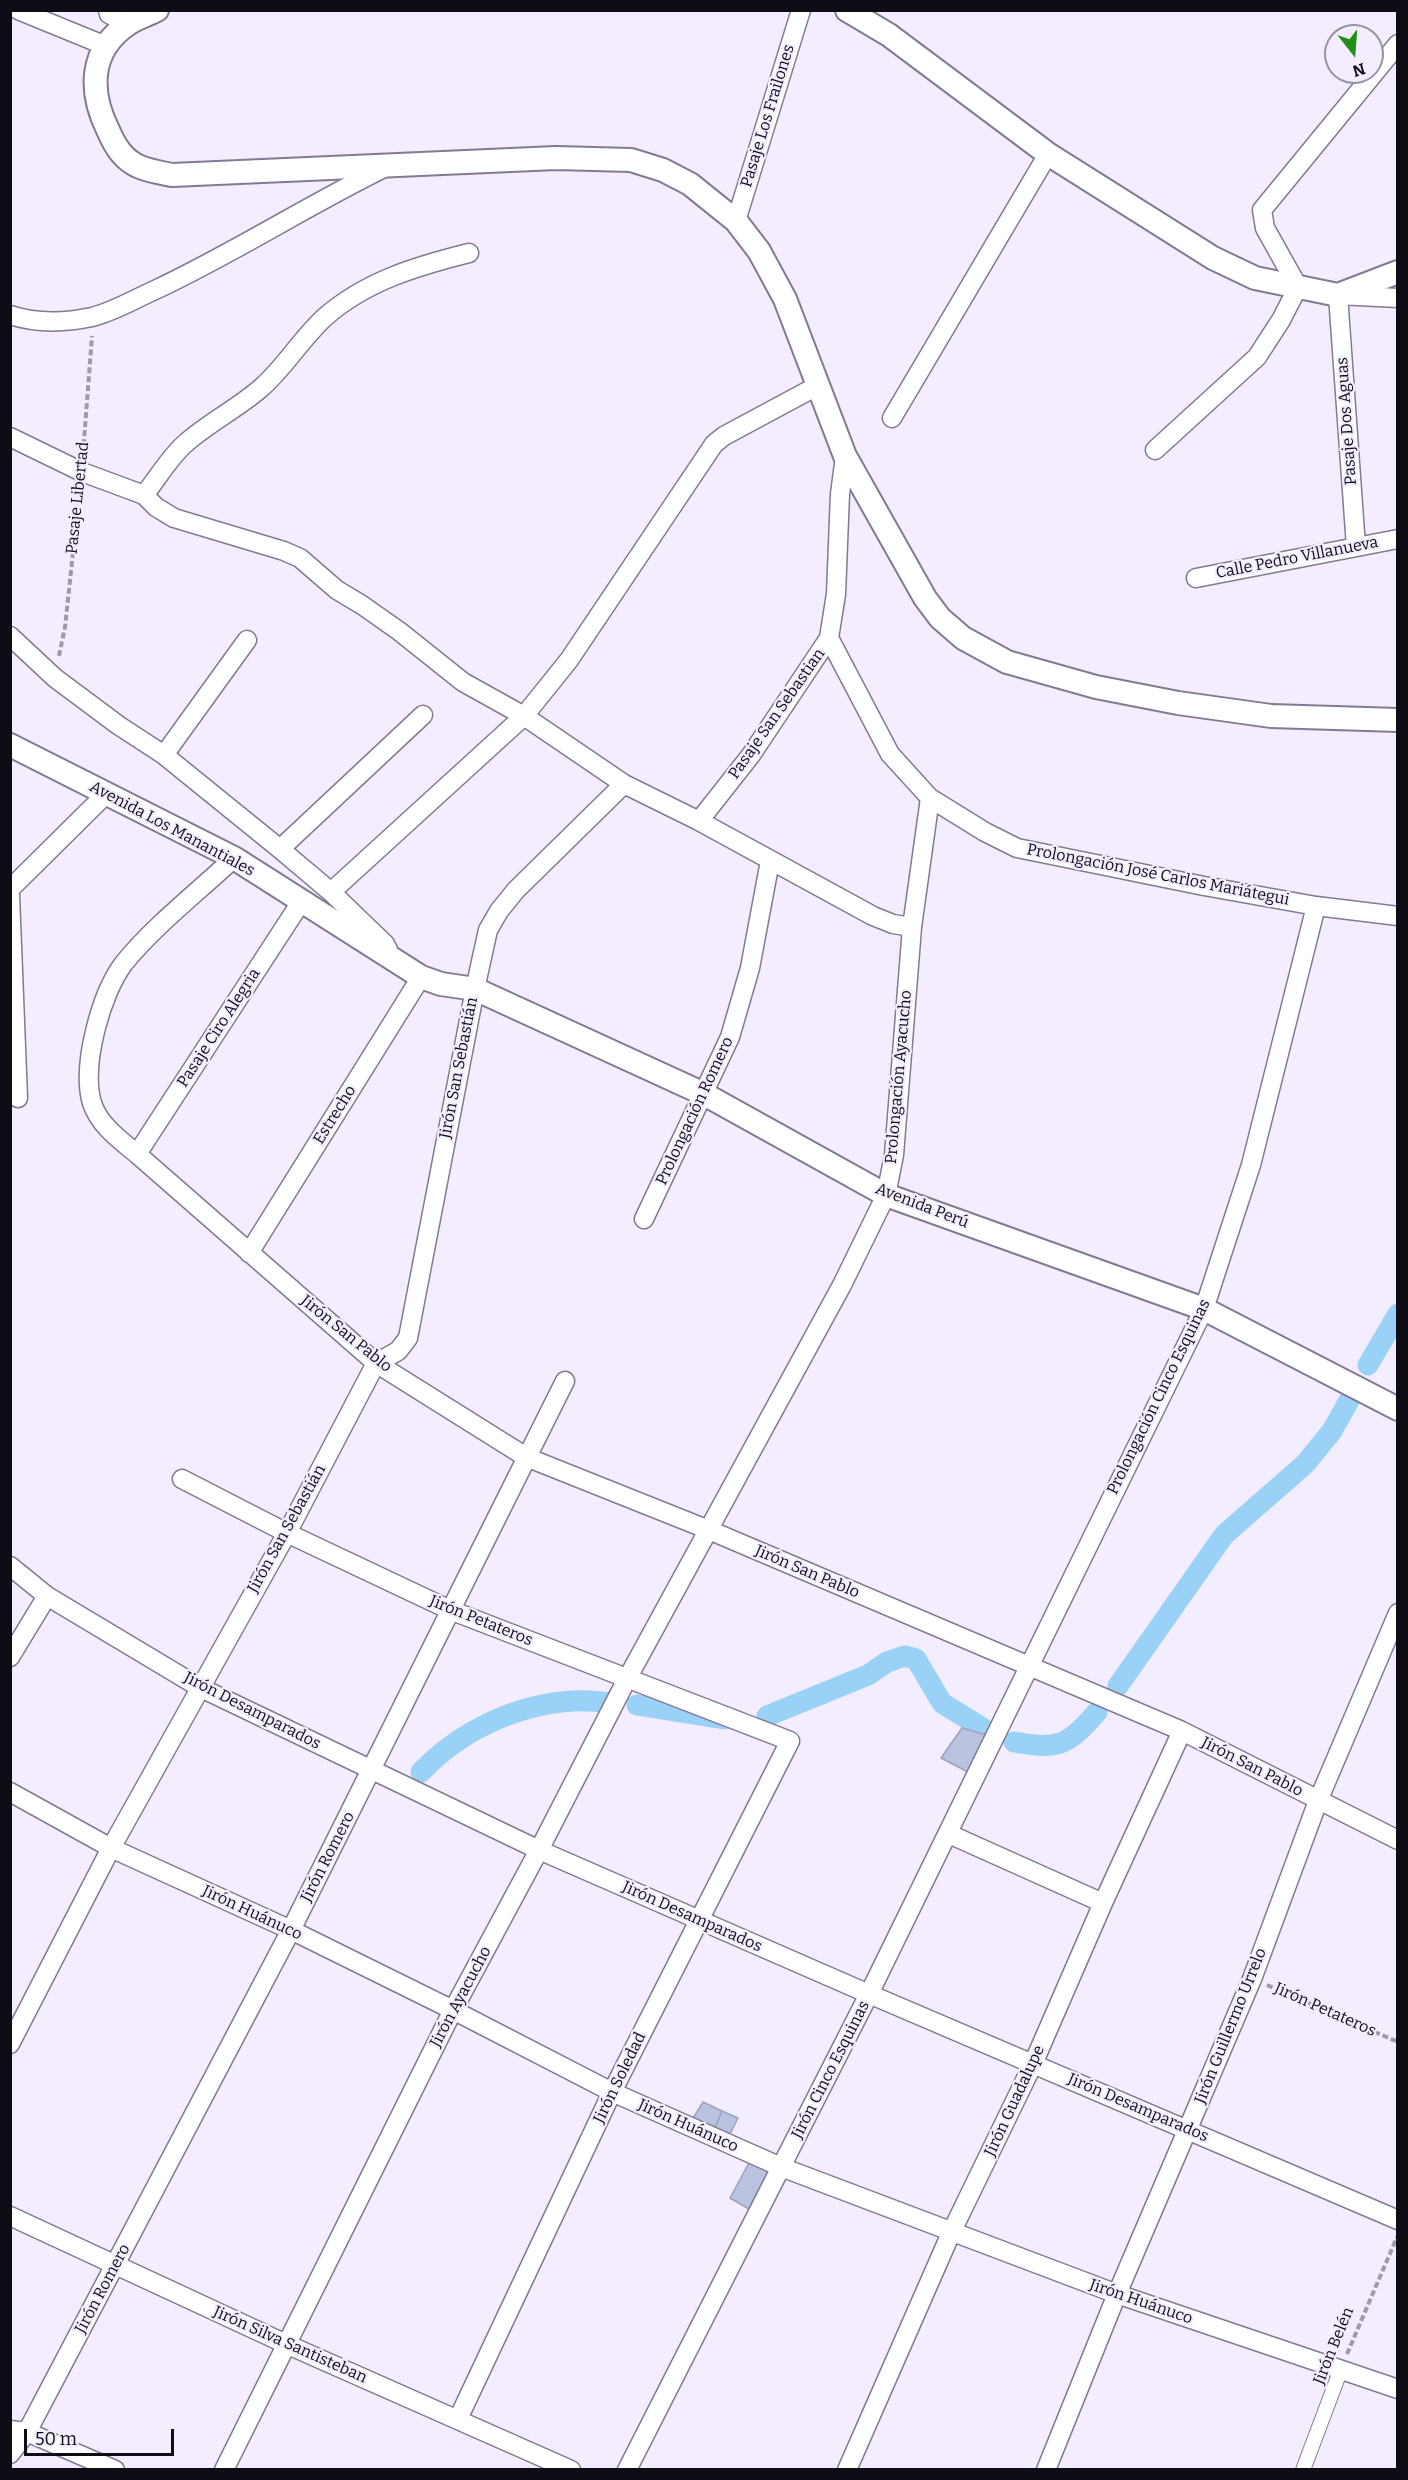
<!DOCTYPE html>
<meta charset="utf-8">
<style>
body{margin:0}
#map{position:relative;width:1408px;height:2480px;overflow:hidden;background:#f3edff;font-family:Bitter,serif}
canvas{display:block}
.frame{position:absolute;inset:0;border:12px solid #100c16;pointer-events:none}
.north{position:absolute;left:1324px;top:24px;width:60px;height:60px;box-sizing:border-box;background:#f3edff;border:2px solid #9893a2;border-radius:50%;rotate:163deg;font-size:16px;font-weight:700;line-height:24px;text-align:center;color:#100c16}
.north::after{content:'';display:block;margin:auto;width:21px;height:27px;background:#229018;clip-path:polygon(50% 0,100% 100%,50% 72%,0 100%)}
.scale{position:absolute;left:24px;top:2429px;width:150px;height:27px;box-sizing:border-box;border:3px solid #100c16;border-top:0;padding-left:8px;font-size:18px;line-height:21px;white-space:nowrap;color:#100c16;-webkit-text-stroke:4px #f3edff;paint-order:stroke}
</style>
<div id="map">
<canvas width="1408" height="2480"></canvas>
<div class="frame"></div>
<div class="north">N</div>
<div class="scale">50 m</div>
</div>
<script>
const g = document.querySelector('canvas').getContext('2d');
g.lineJoin = 'round';
function stroke(path, color, width, dash) { g.strokeStyle = color; g.lineWidth = width; g.lineCap = dash ? 'butt' : 'round'; g.setLineDash(dash || []); g.stroke(path); }
function paint(path, color) { g.fillStyle = color; g.fill(path, 'evenodd'); }
function label(font, color, halo, rows, align = 'center') {
  g.font = font + ' Bitter,serif'; g.lineWidth = 4.5; g.setLineDash([]); g.textBaseline = 'middle'; g.strokeStyle = halo; g.fillStyle = color; for (const [text, x, y, turn = 0] of rows) {
    g.save(); g.translate(x, y); g.rotate((+turn || 0) * Math.PI / 180); g.textAlign = isNaN(turn) ? turn : align; if (halo) g.strokeText(text, 0, 0); g.fillText(text, 0, 0); g.restore();
  }
}
stroke(new Path2D(`
 M1368,1365L1398,1314
 M1118,1686L1224,1535L1305,1464L1332,1431L1351,1397
 M637,1705L724,1719
 M767,1716L868,1675L887,1662L905,1656L916,1659L942,1703L984,1729
 M1014,1742C1059,1750 1067,1746 1097,1712
 M421,1772C460,1731 515,1705 572,1701C585,1700 600,1702 613,1703`), '#9ad1f6', 21);
const building = new Path2D(`
 M962,1728L987,1735L968,1772L941,1758Z
 M703,2102L722,2111L714,2130L692,2120Z
 M722,2111L738,2118L729,2136L714,2130Z
 M751,2159L770,2169L749,2209L730,2198Z`);
paint(building, '#b9c3e0');
stroke(building, '#99a3be', 1.5);
const pedestrian = new Path2D(`
 M1303,2470L1341,2369`);
const minor = new Path2D(`
 M18,10L106,46
 M108,10L109,14L128,24
 M736,221L801,10
 M10,315C38,324 64,323 92,317C113,312 135,299 155,290C234,253 308,205 386,167
 M892,418L1048,154
 M10,437L82,472L144,495L156,507L174,518L284,551L300,558L337,590L362,605L399,631L463,682L524,716L624,784L699,821L873,916L893,924L912,927
 M1155,450L1257,357L1281,320L1298,287L1265,228L1262,210L1398,44
 M144,495C158,478 170,456 187,442C210,422 238,408 261,388C285,367 301,339 325,317C366,281 417,266 469,253
 M1356,547L1338,295L1398,298
 M1196,578L1398,539
 M10,636L55,678L118,725L164,755L280,849L331,892L385,944L388,950
 M829,638L890,754L930,798L985,832L1017,848L1204,886L1316,906L1398,916
 M164,755L247,640
 M699,821L751,755L829,638L836,594L840,494L845,456
 M280,849L423,715
 M234,858C199,891 154,926 124,963C101,993 81,1066 92,1103C99,1125 120,1140 137,1154L376,1363L526,1457L709,1530L1182,1731L1398,1840
 M10,889L106,794
 M331,892L524,716L569,660L714,444L724,436L817,386
 M10,895L18,1098
 M137,1154L301,902
 M644,1219L730,1037L750,968L770,861
 M249,1253L421,977
 M182,1479L287,1533L450,1610L790,1741L612,2092L458,2419
 M10,1566L47,1596L199,1687L539,1850L869,1994L1398,2220
 M10,1657L47,1596
 M10,1792L111,1848L291,1930L453,2010L612,2092L781,2167L1117,2294L1398,2389
 M949,1834L1103,1903
 M10,2044L111,1848L287,1533L376,1363L398,1351L408,1338L475,989L488,930L499,911L516,890L624,784
 M10,2216L286,2344L571,2470
 M10,2430L27,2432L115,2470
 M10,2454L27,2432L291,1930L565,1381
 M224,2470L453,2010L539,1850L627,1679L842,1285L886,1195L894,1155L912,927L930,798
 M627,2470L869,1994L1204,1309L1251,1165L1316,906
 M847,2470L951,2233L1033,2064L1103,1903L1182,1731
 M1046,2470L1117,2294L1252,1979L1318,1801L1398,1613`);
const tertiary = new Path2D(`
 M157,10C148,15 136,18 128,24C89,50 89,92 108,130C115,146 123,160 140,167C150,171 162,173 172,175L556,158L631,160L663,170L690,184L736,221L759,251L785,299L845,456L925,598L940,618L963,638L1007,662L1096,687L1178,703L1271,716L1398,720
 M847,10L889,35L1048,154L1213,258L1255,278L1338,295L1398,272
 M10,745L234,858L421,977L441,984L475,989L704,1094L886,1195L1204,1309L1398,1409`);
stroke(pedestrian, '#837993', 16);
stroke(minor, '#837993', 21);
stroke(tertiary, '#837993', 26);
stroke(new Path2D(`
 M83,454L92,336
 M59,656L65,627L80,488
 M1267,1985L1398,2042
 M1347,2354L1397,2237`), '#9f9aa9', 4, [6, 3]);
stroke(pedestrian, '#fff', 14);
stroke(minor, '#fff', 18);
stroke(tertiary, '#fff', 22);
label('16px', '#100c16', '#f3edff', [
 ["Pasaje Los Frailones",768,116,-73],
 ["Pasaje Dos Aguas",1347,421,-94],
 ["Pasaje Libertad",78,498,-84],
 ["Calle Pedro Villanueva",1297,558,-11],
 ["Pasaje San Sebastian",777,714,-55],
 ["Avenida Los Manantiales",172,829,28],
 ["Prolongación José Carlos Mariátegui",1158,875,11],
 ["Pasaje Ciro Alegria",219,1028,-57],
 ["Jirón San Sebastián",459,1068,-79],
 ["Prolongación Ayacucho",899,1077,-85],
 ["Prolongación Romero",695,1111,-65],
 ["Estrecho",335,1115,-58],
 ["Avenida Perú",922,1206,21],
 ["Jirón San Pablo",346,1334,39],
 ["Prolongación Cinco Esquinas",1159,1397,-64],
 ["Jirón San Sebastián",287,1529,-61],
 ["Jirón San Pablo",807,1572,23],
 ["Jirón Petateros",481,1621,22],
 ["Jirón Desamparados",252,1711,27],
 ["Jirón San Pablo",1252,1767,27],
 ["Jirón Romero",328,1857,-63],
 ["Jirón Huánuco",252,1913,25],
 ["Jirón Desamparados",692,1917,24],
 ["Jirón Ayacucho",461,1997,-62],
 ["Jirón Petateros",1325,2010,24],
 ["Jirón Guillermo Urrelo",1231,2026,-68],
 ["Jirón Cinco Esquinas",831,2070,-63],
 ["Jirón Soledad",620,2078,-64],
 ["Jirón Guadalupe",1015,2101,-65],
 ["Jirón Desamparados",1138,2108,23],
 ["Jirón Huánuco",688,2126,24],
 ["Jirón Romero",103,2289,-62],
 ["Jirón Huánuco",1141,2302,19],
 ["Jirón Silva Santisteban",290,2345,24],
 ["Jirón Belén",1334,2346,-68]
]);
</script>
